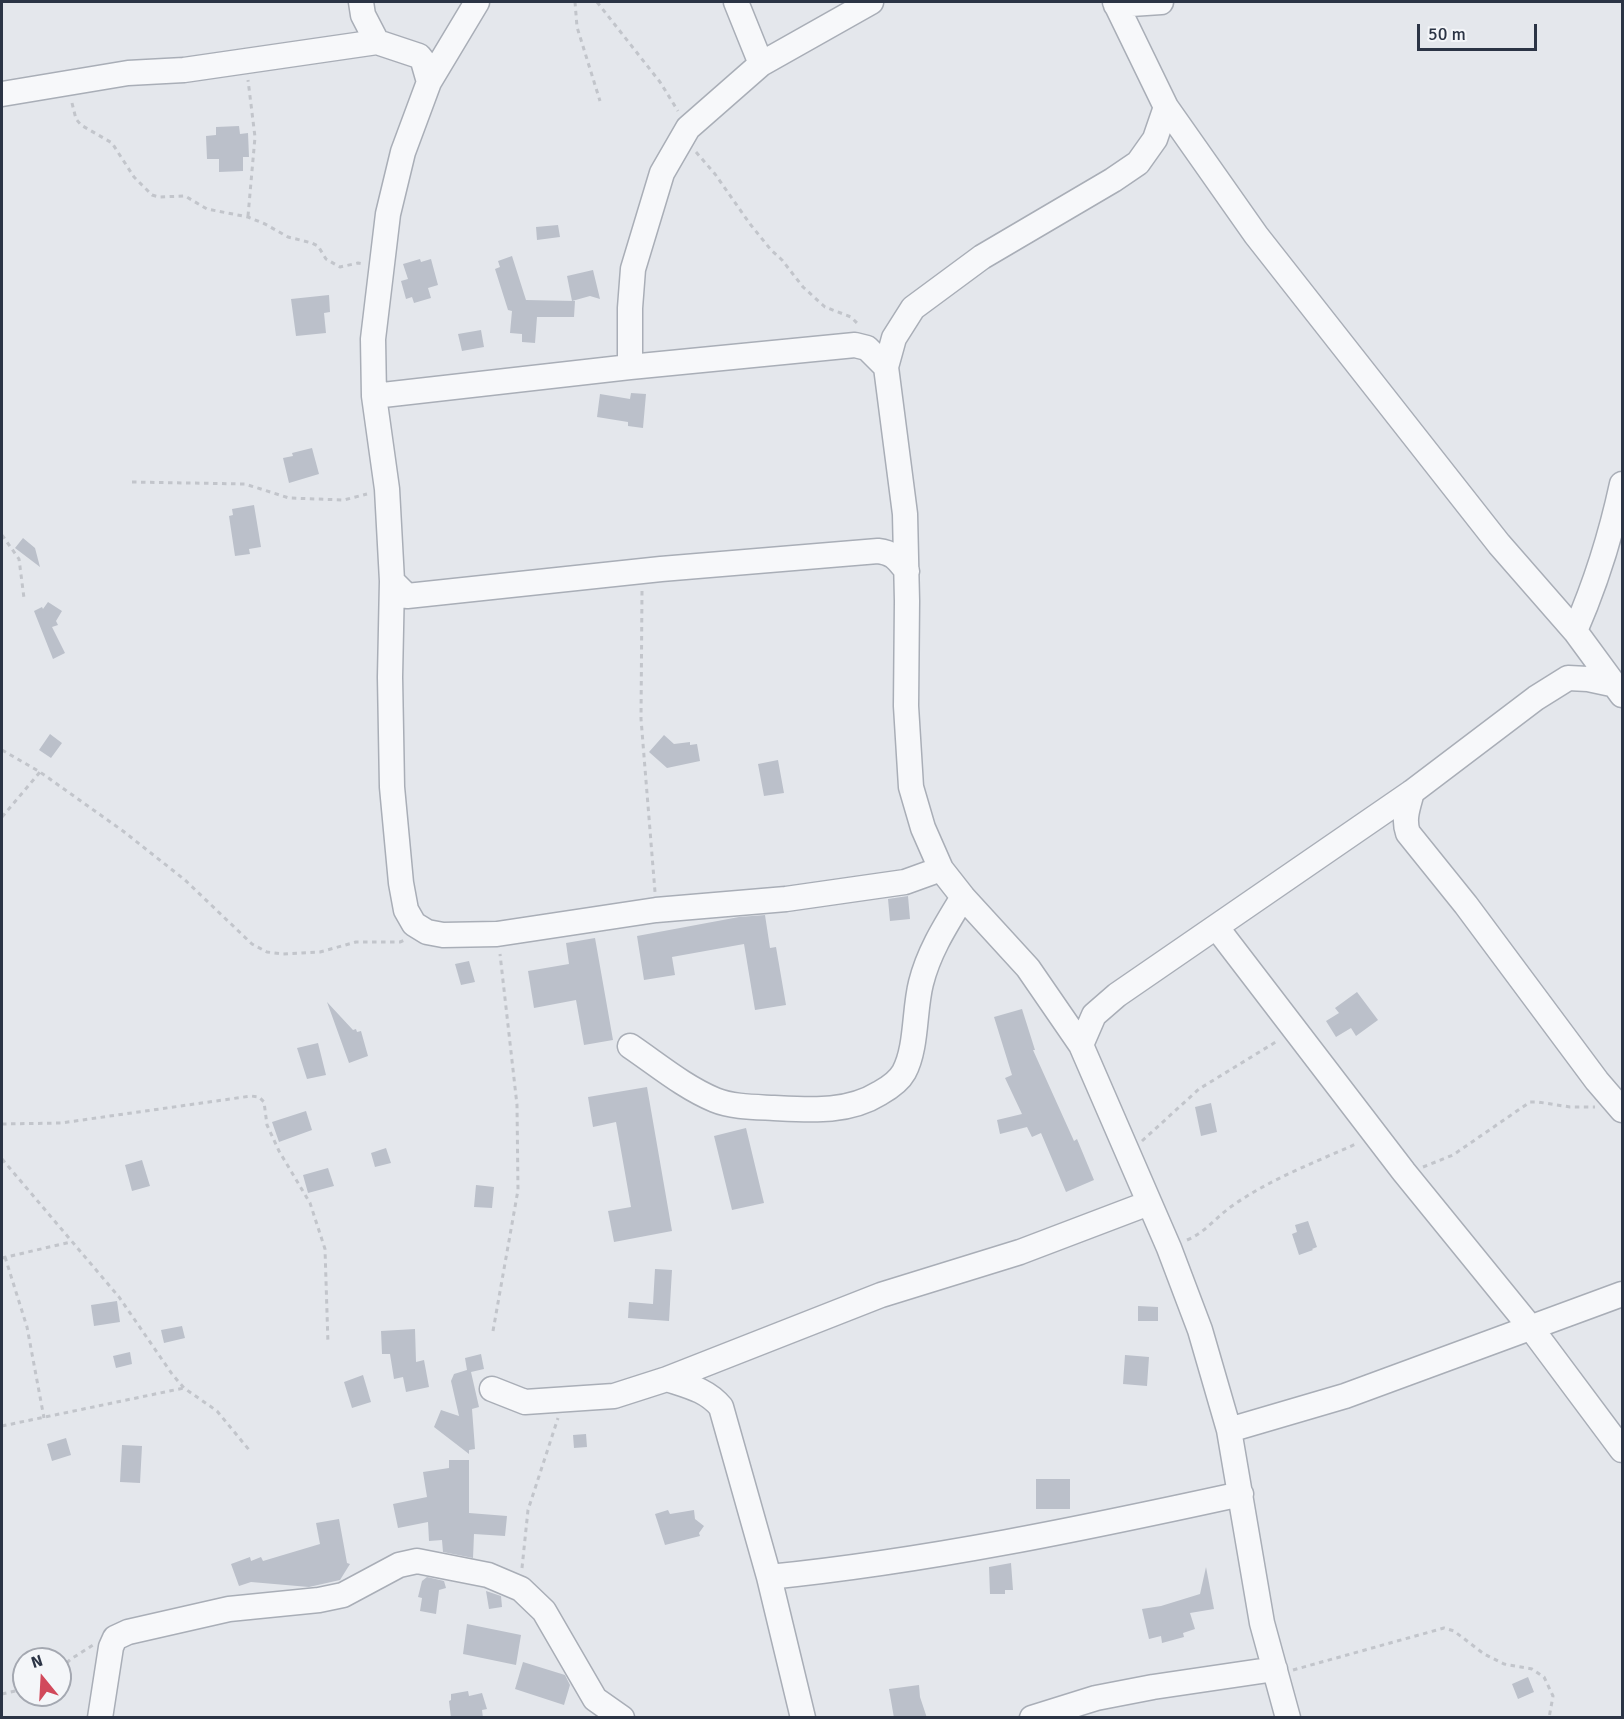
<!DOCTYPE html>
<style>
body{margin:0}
#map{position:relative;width:1624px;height:1719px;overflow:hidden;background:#e4e7ec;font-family:Signika,sans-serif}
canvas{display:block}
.frame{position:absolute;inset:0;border:3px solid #2b3445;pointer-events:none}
.north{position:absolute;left:12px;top:1647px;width:60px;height:60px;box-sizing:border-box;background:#f4f6f9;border:2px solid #a4a8b1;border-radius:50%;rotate:342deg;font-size:16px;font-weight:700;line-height:24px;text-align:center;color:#2b3445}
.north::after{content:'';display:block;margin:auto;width:21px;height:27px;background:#d1495b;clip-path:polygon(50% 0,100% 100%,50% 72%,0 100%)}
.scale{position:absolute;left:1417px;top:24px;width:120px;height:27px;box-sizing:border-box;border:3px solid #2b3445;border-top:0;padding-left:8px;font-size:18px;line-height:21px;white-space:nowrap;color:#2b3445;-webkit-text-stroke:4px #f4f6f9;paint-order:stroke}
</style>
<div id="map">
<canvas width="1624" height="1719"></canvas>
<div class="frame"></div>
<div class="north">N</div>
<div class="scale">50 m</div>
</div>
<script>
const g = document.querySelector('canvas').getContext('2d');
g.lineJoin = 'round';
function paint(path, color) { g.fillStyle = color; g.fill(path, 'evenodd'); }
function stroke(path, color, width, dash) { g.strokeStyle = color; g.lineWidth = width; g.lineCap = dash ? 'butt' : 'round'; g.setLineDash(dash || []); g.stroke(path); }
paint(new Path2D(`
 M239,126L240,134L248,133L249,157H243V171L219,172V159H207L206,136L216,135V127Z
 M558,225L560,237L537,240L536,227Z
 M512,256L526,300L575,301L574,317H537L535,343L522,342V334L510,333L512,311L508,310L495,269L500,267L498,261Z
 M420,259L421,262L431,259L438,285L428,288L431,298L414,303L412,297L406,299L401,281L408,279L403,264Z
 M593,270L600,299L590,296L572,301L567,276Z
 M329,295L330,312L324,313L326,333L296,336L291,299Z
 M481,330L484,347L462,351L458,334Z
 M631,393L646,394L643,428L628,426V422L597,417L600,394L630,399Z
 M312,448L319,474L289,483L283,458L293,456L292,453Z
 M254,505L261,547L249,549L250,554L235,556L229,516L233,515L232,509Z
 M23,538L35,548L40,567L15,548Z
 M48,602L62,611L56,621L58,625L52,627L65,653L53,659L34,611L42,607L43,609Z
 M50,734L62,743L51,758L39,750Z
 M664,735L674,744L690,742V745L697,744L700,761L667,768L649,752Z
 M778,760L784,793L764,796L758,764Z
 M908,896L910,919L890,921L888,899Z
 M765,915L770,948L776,947L786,1005L755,1010L744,944L672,957L675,975L644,980L637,936L739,917Z
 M595,938L613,1040L584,1045L576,1000L534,1008L528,971L569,964L566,943Z
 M469,961L475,982L461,985L455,964Z
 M1357,992L1378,1020L1356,1036L1351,1028L1336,1037L1326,1021L1339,1013L1335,1008Z
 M327,1002L353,1030L356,1029L357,1032L361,1031L368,1056L349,1063Z
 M1022,1009L1035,1050H1033L1074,1141L1077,1139L1094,1180L1066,1192L1041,1133L1032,1137L1027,1127L1000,1134L997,1120L1022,1114L1005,1078L1012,1075L994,1017Z
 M318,1043L326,1075L307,1079L297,1048Z
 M647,1087L672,1231L614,1242L608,1211L631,1207L616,1122L593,1127L588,1097Z
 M1211,1103L1217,1132L1201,1136L1195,1107Z
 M306,1111L312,1130L279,1142L272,1122Z
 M746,1128L764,1203L732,1210L714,1136Z
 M386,1148L391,1163L375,1167L371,1153Z
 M142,1160L150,1186L132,1191L125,1165Z
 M328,1168L334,1186L308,1193L303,1175Z
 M476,1185L494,1187L492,1208L474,1207Z
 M1308,1221L1317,1247L1312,1249L1313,1250L1299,1255L1292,1234L1297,1232L1295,1225Z
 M655,1269L672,1270L669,1321L628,1318L629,1302L653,1304Z
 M117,1301L120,1322L94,1326L91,1305Z
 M1138,1306L1158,1307V1321H1138Z
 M182,1326L185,1338L164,1343L161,1330Z
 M415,1329L416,1362L424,1360L429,1387L406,1392L403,1377L394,1379L390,1354H382L381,1331Z
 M130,1352L132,1364L116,1368L113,1356Z
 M481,1354L484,1369L471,1372L479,1407L472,1409L475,1449L469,1450V1454L434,1427L441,1410L459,1416L451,1381L454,1374L467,1370L465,1358Z
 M1125,1355L1149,1357L1147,1386L1123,1384Z
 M363,1375L371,1402L352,1408L344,1382Z
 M586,1434L587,1447L574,1448L573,1435Z
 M66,1438L71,1455L52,1461L47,1444Z
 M122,1445L142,1446L140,1483L120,1482Z
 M449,1460H469V1513L507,1516L505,1536L474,1534L473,1558L443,1552L442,1540L429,1541L428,1522L398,1528L393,1504L427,1497L423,1472L449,1468Z
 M1036,1479H1070V1509H1036Z
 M668,1510L670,1514L694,1510L695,1519L704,1526L699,1533L700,1536L665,1545L655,1514Z
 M339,1519L347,1563L350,1564L340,1580L309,1587L251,1582L239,1586L231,1564L250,1557L251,1561L261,1557L263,1561L320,1544L316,1523Z
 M1011,1563L1013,1590H1005V1594H990L989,1567Z
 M1206,1567L1214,1609L1190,1613L1195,1629L1183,1633L1184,1637L1162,1643L1161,1636L1149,1639L1142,1609L1161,1606L1200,1594Z
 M427,1577L444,1581L446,1588L439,1590L436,1614L420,1611L422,1598L418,1597L422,1581Z
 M486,1591L501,1596L502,1607L489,1609Z
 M467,1624L521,1635L516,1665L463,1654Z
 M523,1662L565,1675L570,1685L564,1705L515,1689Z
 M1528,1677L1534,1692L1518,1699L1512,1684Z
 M919,1685L920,1697L927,1718H894L889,1689Z
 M468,1691L469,1696L482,1693L487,1709L482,1710L483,1718H451L449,1701L451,1700V1694Z`), '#bbc0ca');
const minor = new Path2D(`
 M361,2L363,15L377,42L419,56L423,61L429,82
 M477,2L429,82L403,152L388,214L373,339L374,396L387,489L392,581L390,677L392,787L401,883L406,910L414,924L427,932L443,935L497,934L656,910L786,899L905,882L941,869
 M736,2L761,64
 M1115,2L1166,107L1256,235L1499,544L1575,631L1622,695
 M1116,5L1161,2
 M2,94L128,73L184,70L377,42
 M1166,107L1155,139L1138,163L1113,180L982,257L913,308L894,338L886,367L905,514L907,601L906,706L911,787L923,828L941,869L963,897L1028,968L1081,1045L1169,1248L1200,1330L1229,1430L1262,1623L1288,1718
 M630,367V308L633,269L662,173L688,128L761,64L871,2
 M374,396L630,367L855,345L867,348L886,367
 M392,581L407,596L661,569L878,551C894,553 897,559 907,571
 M1575,631C1596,583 1611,535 1622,484
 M1412,792C1408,807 1403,819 1408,833L1466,905L1597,1081L1622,1110
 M1217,928L1404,1172L1531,1328L1622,1450
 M1081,1045L1094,1015L1117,995L1412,792L1536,698L1568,678L1588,679L1616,685
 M630,1046C658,1065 684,1087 715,1100C732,1107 755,1107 774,1108C811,1110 848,1113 880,1093C889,1088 899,1081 904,1072C917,1048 914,1010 921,983C929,951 946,925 963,897
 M667,1379C688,1386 707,1390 721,1407L769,1577L803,1718
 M492,1389L525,1402L614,1396L667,1379L881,1295L1020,1252L1149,1203
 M1229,1430L1345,1396L1622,1294
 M769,1577C928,1561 1085,1528 1241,1494
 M100,1718L111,1647L115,1638L128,1632L229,1609L319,1600L343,1595L399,1565L417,1561L488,1575L521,1589L544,1611L595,1699L622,1718
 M1032,1718L1096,1698L1153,1687L1275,1669`);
stroke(minor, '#a9aeb7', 27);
stroke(new Path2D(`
 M575,2L577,27L600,101
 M597,2L660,82L678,111
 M72,103L76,119L81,125L112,143L134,177L152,195L159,197L185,196L207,209L248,217L265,224L288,237L312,243L318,246L326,259L340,267L358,263L364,264
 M696,152L715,174L750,224L771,250L782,260L803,287L825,307L851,317L859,325
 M248,216L255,137L248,80
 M132,482L245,484L289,498L344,500L367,494
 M2,535L19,559L24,598
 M642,591L641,719L655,892
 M2,750L40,772L123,831L185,880L252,944L267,952L283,954L320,952L356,942H400L405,940
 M2,817L40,772
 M2,1124L61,1123L251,1096L259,1097L264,1102L267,1125L279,1151L310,1203L325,1249L328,1344
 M1142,1141L1199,1089L1279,1040
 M2,1159L119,1297L172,1374L184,1388L217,1411L250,1451
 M1423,1167L1453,1155L1530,1102H1538L1570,1107H1595
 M1187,1240C1206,1232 1216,1217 1232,1206C1270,1179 1316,1162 1358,1143
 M5,1257L27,1327L44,1418
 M2,1258L71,1242
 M493,1331L518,1190L517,1105L500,954
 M2,1426L184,1388
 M522,1568L528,1510L558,1418
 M60,1669L71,1659L93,1645
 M1293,1670L1444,1628L1454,1631L1484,1654L1504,1664L1532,1669L1544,1677L1553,1696L1549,1718
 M2,1694L24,1689`), '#c2c5cb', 3, [4.5, 4.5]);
stroke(minor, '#f7f8fa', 24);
</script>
